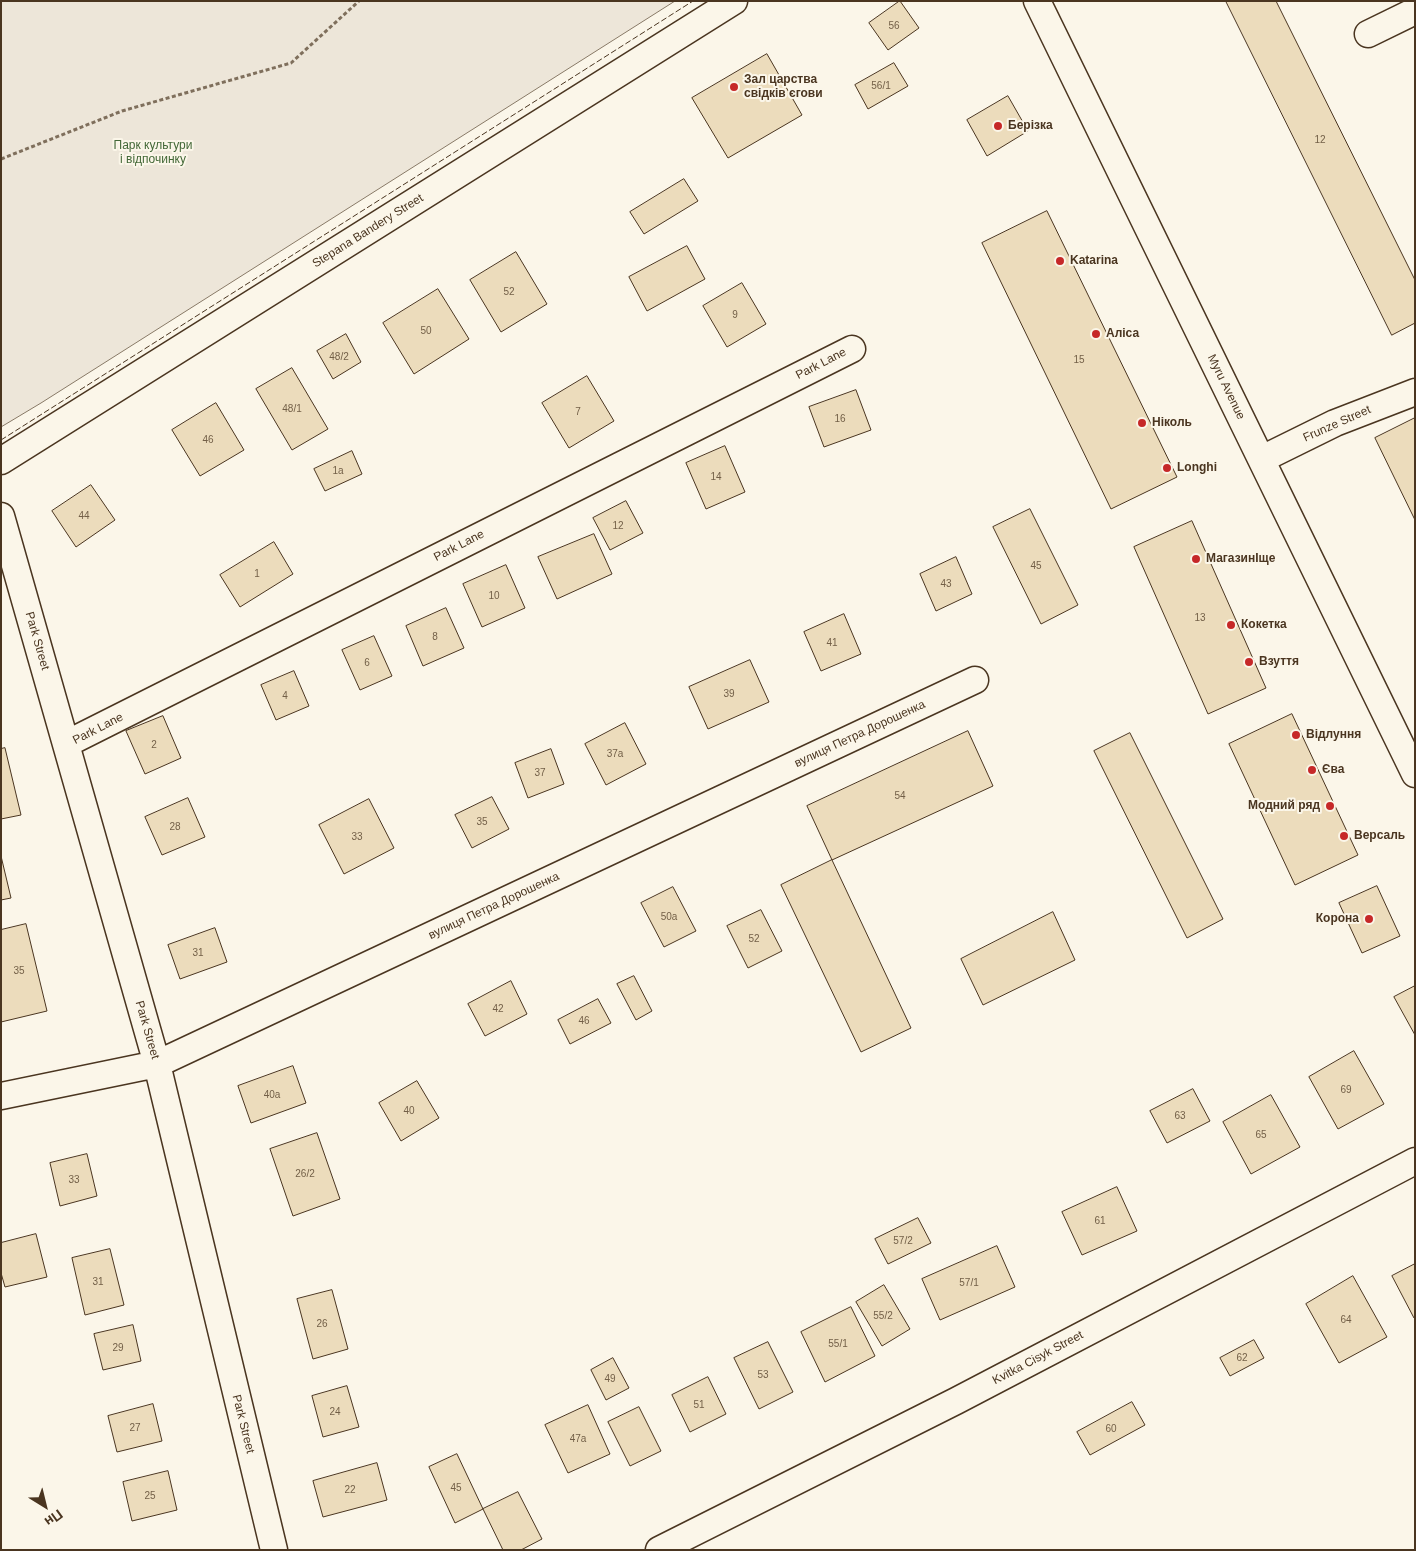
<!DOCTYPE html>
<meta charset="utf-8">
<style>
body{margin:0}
#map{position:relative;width:1416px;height:1551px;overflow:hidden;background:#fbf6e9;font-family:Arial,sans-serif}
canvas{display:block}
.frame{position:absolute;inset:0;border:2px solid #4a3520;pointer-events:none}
.north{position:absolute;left:20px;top:1481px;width:50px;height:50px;-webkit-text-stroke:4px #fbf6e9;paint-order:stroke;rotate:144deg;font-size:14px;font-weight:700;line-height:20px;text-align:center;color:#4a3520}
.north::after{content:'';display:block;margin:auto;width:18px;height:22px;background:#4a3520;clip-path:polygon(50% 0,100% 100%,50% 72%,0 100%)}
</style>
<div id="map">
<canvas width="1416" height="1551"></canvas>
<div class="frame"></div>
<div class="north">Пн</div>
</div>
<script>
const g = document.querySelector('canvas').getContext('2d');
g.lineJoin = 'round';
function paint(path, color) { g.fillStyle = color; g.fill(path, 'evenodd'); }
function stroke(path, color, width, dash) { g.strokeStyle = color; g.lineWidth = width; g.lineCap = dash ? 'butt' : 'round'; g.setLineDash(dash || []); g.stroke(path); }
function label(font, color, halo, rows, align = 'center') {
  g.font = font + ' Arial,sans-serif'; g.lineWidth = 4; g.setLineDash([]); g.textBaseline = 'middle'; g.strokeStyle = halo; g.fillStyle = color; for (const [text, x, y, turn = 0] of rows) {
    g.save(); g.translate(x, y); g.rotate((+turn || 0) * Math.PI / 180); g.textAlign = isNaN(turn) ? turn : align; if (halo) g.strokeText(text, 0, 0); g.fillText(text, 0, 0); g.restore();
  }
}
const green = new Path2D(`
 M1,1H675L41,403L1,427Z`);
paint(green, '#ede6d9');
stroke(green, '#887966', 1);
const building = new Path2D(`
 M900,1L919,28L888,50L869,23Z
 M1226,1H1276L1415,280V323L1392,335Z
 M767,54L802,115L728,158L692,98Z
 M894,63L908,86L868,109L855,85Z
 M1008,96L1028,131L987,156L967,120Z
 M684,179L698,201L644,234L630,212Z
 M1047,211L1177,477L1111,509L982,243Z
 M687,246L705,279L647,311L629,277Z
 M516,252L547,304L501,332L470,280Z
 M742,283L766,324L727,347L703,306Z
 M438,289L469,339L414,374L383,323Z
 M346,334L361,362L333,379L317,351Z
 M292,368L328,429L292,450L256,389Z
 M587,376L614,421L569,448L542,403Z
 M856,390L871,430L824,447L809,407Z
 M216,403L244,450L200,476L172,430Z
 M1415,418V520L1375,438Z
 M725,446L745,492L706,509L686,463Z
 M352,451L362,474L325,491L314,469Z
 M91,485L115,520L76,547L52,511Z
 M626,501L643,533L610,550L593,518Z
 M1030,509L1078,605L1041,624L993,527Z
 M1192,521L1266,688L1208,714L1134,547Z
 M594,534L612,574L557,599L538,557Z
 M274,542L293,574L240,607L220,575Z
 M956,557L972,594L936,611L920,574Z
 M506,565L525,608L482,627L463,584Z
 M446,608L464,648L423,666L406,626Z
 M844,614L861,654L821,671L804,632Z
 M374,636L392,676L360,690L342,650Z
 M750,660L769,702L708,729L689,687Z
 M294,671L309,706L276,720L261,685Z
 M1292,714L1358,855L1295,885L1229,744Z
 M163,716L181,758L145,774L126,731Z
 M625,723L646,764L606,785L585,744Z
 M968,731L993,786L832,860L807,806Z
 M1130,733L1223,919L1187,938L1094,751Z
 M5,748L21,815L1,819V749Z
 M551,749L564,784L528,798L515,763Z
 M492,797L509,829L472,848L455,815Z
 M188,798L205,837L162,855L145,817Z
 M369,799L394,848L344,874L319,825Z
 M1,856L11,898L1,900Z
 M832,860L911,1028L861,1052L781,885Z
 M1377,886L1400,936L1362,953L1339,903Z
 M673,887L696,931L664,947L641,903Z
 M761,910L782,951L748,968L727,926Z
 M1053,912L1075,960L983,1005L961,959Z
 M26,924L47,1011L1,1022V930Z
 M215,928L227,962L180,979L168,945Z
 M634,976L652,1011L636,1020L617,984Z
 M511,981L527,1014L485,1036L468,1004Z
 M1415,986V1035L1394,997Z
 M598,999L611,1023L570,1044L558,1020Z
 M1354,1051L1384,1104L1338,1129L1309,1077Z
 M293,1066L306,1103L251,1123L238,1086Z
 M417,1081L439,1118L401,1141L379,1103Z
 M1193,1089L1210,1121L1167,1143L1150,1111Z
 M1271,1095L1300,1147L1251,1174L1223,1122Z
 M317,1133L340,1199L293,1216L270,1149Z
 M87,1154L97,1196L60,1206L50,1163Z
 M1117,1187L1137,1231L1082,1255L1062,1212Z
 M918,1218L931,1243L888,1264L875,1239Z
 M36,1234L47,1277L5,1287L1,1273V1243Z
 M997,1246L1015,1287L940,1320L922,1279Z
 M110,1249L124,1305L85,1315L72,1258Z
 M1415,1264V1318H1414L1392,1276Z
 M1353,1276L1387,1337L1339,1363L1306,1304Z
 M884,1285L910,1329L882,1346L856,1302Z
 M332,1290L348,1349L313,1359L297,1299Z
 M851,1307L875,1356L825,1382L801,1332Z
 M133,1325L141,1361L103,1370L94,1334Z
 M1254,1340L1264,1358L1230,1376L1220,1358Z
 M768,1342L793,1392L759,1409L734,1358Z
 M613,1358L629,1388L606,1400L591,1370Z
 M708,1377L726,1414L690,1432L672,1395Z
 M347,1386L359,1427L323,1437L312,1396Z
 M1132,1402L1145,1425L1090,1455L1077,1432Z
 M153,1404L162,1441L117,1452L108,1416Z
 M588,1405L610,1454L568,1473L545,1425Z
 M639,1407L661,1451L630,1466L608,1422Z
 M457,1454L483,1509L455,1523L429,1467Z
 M377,1463L387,1500L323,1517L313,1481Z
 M168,1471L177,1510L132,1521L123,1482Z
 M518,1492L542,1539L521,1550H503L483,1509Z`);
paint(building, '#ecdcbc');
stroke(building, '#4a3520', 1);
const street = new Path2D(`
 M1037,1L1415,774
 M1368,34L1415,11
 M1262,459L1335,423L1415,392
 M1,461L734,1
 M1,516L157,1064L274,1550
 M66,744L852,349
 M1,1096L157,1064L975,680
 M659,1550L956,1401L1415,1161`);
stroke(street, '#4a3520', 29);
stroke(new Path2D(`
 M1,159L122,111L291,63L359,1`), '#7f6f5c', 3, [4, 2.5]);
stroke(street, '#fbf6e9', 26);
stroke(new Path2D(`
 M1,440L693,1`), '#4a3520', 1, [6, 2.5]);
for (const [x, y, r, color] of [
 [734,87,5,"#c62828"],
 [998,126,5,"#c62828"],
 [1060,261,5,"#c62828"],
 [1096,334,5,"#c62828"],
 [1142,423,5,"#c62828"],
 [1167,468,5,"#c62828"],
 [1196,559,5,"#c62828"],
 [1231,625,5,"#c62828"],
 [1249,662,5,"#c62828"],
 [1296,735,5,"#c62828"],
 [1312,770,5,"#c62828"],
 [1330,806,5,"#c62828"],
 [1344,836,5,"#c62828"],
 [1369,919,5,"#c62828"]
]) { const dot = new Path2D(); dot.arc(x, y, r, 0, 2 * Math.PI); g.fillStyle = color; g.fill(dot); stroke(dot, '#fbf6e9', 2); }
label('10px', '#725f47', null, [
 ["56",894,26],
 ["56/1",881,86],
 ["12",1320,140],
 ["52",509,292],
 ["9",735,315],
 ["50",426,331],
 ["48/2",339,357],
 ["15",1079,360],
 ["48/1",292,409],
 ["7",578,412],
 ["16",840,419],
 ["46",208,440],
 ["1а",338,471],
 ["14",716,477],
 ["44",84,516],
 ["12",618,526],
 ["45",1036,566],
 ["1",257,574],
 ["43",946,584],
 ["10",494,596],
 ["13",1200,618],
 ["8",435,637],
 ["41",832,643],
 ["6",367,663],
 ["39",729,694],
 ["4",285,696],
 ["2",154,745],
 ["37а",615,754],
 ["37",540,773],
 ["54",900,796],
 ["35",482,822],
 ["28",175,827],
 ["33",357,837],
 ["50а",669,917],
 ["52",754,939],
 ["31",198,953],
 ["35",19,971],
 ["42",498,1009],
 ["46",584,1021],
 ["69",1346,1090],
 ["40а",272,1095],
 ["40",409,1111],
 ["63",1180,1116],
 ["65",1261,1135],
 ["26/2",305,1174],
 ["33",74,1180],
 ["61",1100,1221],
 ["57/2",903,1241],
 ["31",98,1282],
 ["57/1",969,1283],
 ["55/2",883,1316],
 ["64",1346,1320],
 ["26",322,1324],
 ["55/1",838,1344],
 ["29",118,1348],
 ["62",1242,1358],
 ["53",763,1375],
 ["49",610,1379],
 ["51",699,1405],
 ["24",335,1412],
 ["27",135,1428],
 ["60",1111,1429],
 ["47а",578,1439],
 ["45",456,1488],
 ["22",350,1490],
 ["25",150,1496]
]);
label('bold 12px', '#4a3520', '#fbf6e9', [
 ["Зал царства",744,80],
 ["свідків єгови",744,94],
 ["Берізка",1008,126],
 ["Katarina",1070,261],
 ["Аліса",1106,334],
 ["Ніколь",1152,423],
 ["Longhi",1177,468],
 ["МагазинІще",1206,559],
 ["Кокетка",1241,625],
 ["Взуття",1259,662],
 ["Відлуння",1306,735],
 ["Єва",1322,770],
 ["Модний ряд",1320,806,"right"],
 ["Версаль",1354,836],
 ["Корона",1359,919,"right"]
], 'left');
label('12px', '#436837', '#fbf6e9', [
 ["Парк культури",153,146],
 ["і відпочинку",153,160]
]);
label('12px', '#4a3520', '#fbf6e9', [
 ["Stepana Bandery Street",368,231,-32],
 ["Park Lane",821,364,-27],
 ["Myru Avenue",1226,387,64],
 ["Frunze Street",1337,424,-24],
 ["Park Lane",459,546,-27],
 ["Park Street",37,641,74],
 ["Park Lane",98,729,-27],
 ["вулиця Петра Дорошенка",860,734,-25],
 ["вулиця Петра Дорошенка",494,906,-25],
 ["Park Street",147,1030,74],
 ["Kvitka Cisyk Street",1038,1358,-28],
 ["Park Street",243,1424,76]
]);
</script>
